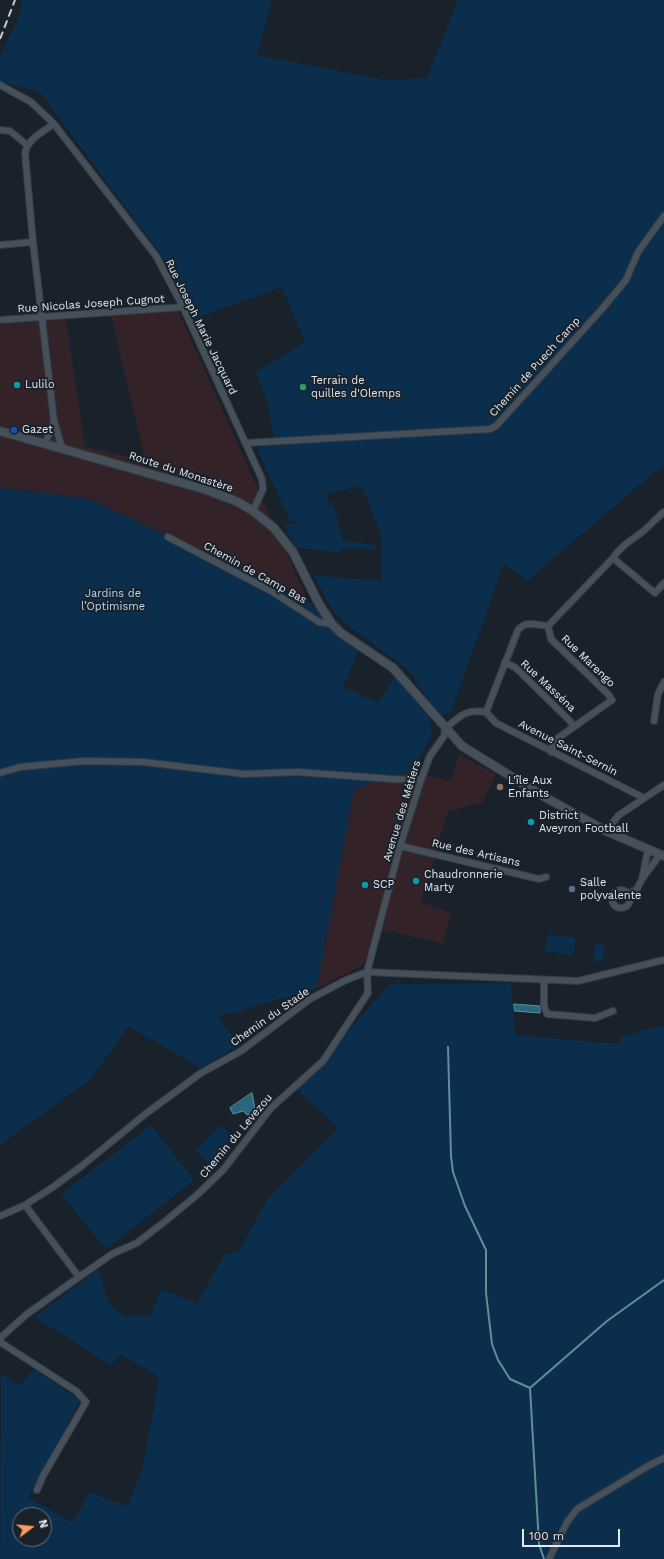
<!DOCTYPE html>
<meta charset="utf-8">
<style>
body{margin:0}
#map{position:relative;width:664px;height:1559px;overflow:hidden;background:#19222b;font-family:"Work Sans",sans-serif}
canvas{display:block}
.north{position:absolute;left:12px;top:1507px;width:40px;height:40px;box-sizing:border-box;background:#19222b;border:1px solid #6a7279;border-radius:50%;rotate:74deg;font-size:11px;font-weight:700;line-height:16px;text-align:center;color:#e3e9ef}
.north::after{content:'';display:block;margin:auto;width:14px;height:18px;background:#fe9c57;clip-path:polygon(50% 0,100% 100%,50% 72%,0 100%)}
.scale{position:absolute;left:522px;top:1529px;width:98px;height:18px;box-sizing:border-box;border:2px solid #e3e9ef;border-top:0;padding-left:5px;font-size:12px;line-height:14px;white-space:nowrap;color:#e3e9ef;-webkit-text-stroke:3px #19222b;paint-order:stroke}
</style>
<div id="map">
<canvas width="664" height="1559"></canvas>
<div class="north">N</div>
<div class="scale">100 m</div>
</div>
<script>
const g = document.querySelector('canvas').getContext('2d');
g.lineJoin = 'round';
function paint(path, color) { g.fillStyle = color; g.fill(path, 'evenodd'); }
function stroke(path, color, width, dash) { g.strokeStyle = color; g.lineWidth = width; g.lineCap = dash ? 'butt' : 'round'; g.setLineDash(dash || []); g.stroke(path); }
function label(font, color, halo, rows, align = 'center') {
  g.font = font + ' "Work Sans",sans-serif'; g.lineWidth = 4; g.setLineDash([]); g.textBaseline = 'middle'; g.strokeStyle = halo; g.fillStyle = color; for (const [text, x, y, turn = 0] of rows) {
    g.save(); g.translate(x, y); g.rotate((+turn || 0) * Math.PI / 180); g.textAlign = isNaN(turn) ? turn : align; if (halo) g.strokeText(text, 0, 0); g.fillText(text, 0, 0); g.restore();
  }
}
paint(new Path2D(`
 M176,306L308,601L89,499L0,487V324L66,319L85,447L145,460L111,315Z
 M459,755L496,774L482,803L448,811L421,902L451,913L443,944L383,930L361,966L317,988L354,789L412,771L451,781Z`), '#342229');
paint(new Path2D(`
 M23,0H272L257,55L385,80L427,78L458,0H664V464L527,581L504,563L451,712L440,717L408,669L354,630L334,612L313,575L381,581L382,538L362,486L326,494L330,511L331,498L343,540L375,545V549L342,548L340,553L295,547L284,523L305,524L290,521L257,448L275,442L267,402L256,372L305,342L282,287L194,319L159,252L40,92L0,82V56L16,23Z
 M0,487L89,499L308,601L358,652L343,686L377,703L395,677L429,717L432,735L412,771L354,789L317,988L218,1017L239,1045L201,1068L128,1026L91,1079L0,1145Z
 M548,934L575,938L574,952L570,955L545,951Z
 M595,944L604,945L603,962L593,961Z
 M511,983L515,1035L621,1044L620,1037L664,1025V1559H0L1,1374L19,1386L34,1369L80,1401L28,1498L73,1522L89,1492L128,1506L143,1467L159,1377L121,1354L111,1365L34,1317L98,1270L109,1304L126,1317L151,1315L161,1289L197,1304L224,1255L239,1251L267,1200L338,1128L297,1089L390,984ZM20,1515H44V1539H20Z
 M151,1125L194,1180L106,1249L61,1194Z
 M221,1125L233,1137L208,1163L195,1150Z`), '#0a2e4c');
const water = new Path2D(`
 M514,1004L540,1006V1013L515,1011Z
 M252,1093L256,1114L247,1115L243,1111L233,1114L230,1108Z`);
paint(water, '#28677c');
stroke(water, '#608e9e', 1);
stroke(new Path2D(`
 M448,1047L451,1156L453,1172L465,1206L486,1250V1293L492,1344L498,1360L510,1379L530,1388
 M544,1559L539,1544L530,1388L607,1321L664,1280`), '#608e9e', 2);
const minor = new Path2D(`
 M0,85L31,102L54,124L156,256L183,307L262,479L263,489L253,511
 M54,124C42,132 28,139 25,153L33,242L54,421L62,448
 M0,130L10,131L27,145
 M0,245L33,242
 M0,320L183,307
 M246,443L490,429L496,426L602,309L626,280L638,252L664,216
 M45,444L54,421
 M168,537L271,591L319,622L332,624
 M613,558L655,593L664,583
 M548,626L551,639L608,694L612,700L558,738L554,742L551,752
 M505,662L516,668L570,721L574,727
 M486,712L496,723L644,798
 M654,721L658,694L664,682
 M0,773L20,767L85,761L143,762L244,774L298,772L391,779L421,780
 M606,831L619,815L664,785
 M400,846L539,879L546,877
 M648,850L642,879L659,856
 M612 899a9 9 0 1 1 18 0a9 9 0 1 1-18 0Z
 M629,894L637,889L642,879
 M544,981V1006L547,1014L595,1018L613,1011
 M25,1205L79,1277
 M0,1216L25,1205L53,1187L83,1165L144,1115L201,1073L241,1051L310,999L346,980L367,972L578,981L664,960
 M0,1338L27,1314L79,1277L112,1254L137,1243L168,1219L198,1194L223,1170L271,1108L323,1061L368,993L367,972L400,846L421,780L430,756L444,736L445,729C460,716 465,709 486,712L518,630C526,620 536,625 548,626L613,558C621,546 630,541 641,533C649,527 656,518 664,512
 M0,1342L76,1391L86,1402L43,1476L37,1490
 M549,1559L567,1522L577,1509L648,1466L664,1458`);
const tertiary = new Path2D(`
 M0,431L207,490L238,502L253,511L274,528L293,552L319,604L332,624L341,633L393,668L462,746L541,795L606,831L664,856`);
stroke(minor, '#353c43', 8);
stroke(tertiary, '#353c43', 10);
stroke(minor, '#45505a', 6);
stroke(tertiary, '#45505a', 8);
stroke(new Path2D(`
 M0,39L15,0`), '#c5cbd2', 2, [8, 4]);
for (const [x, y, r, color] of [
 [17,385,4,"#0f9aa8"],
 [303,387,4,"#2e9e5b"],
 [14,430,4,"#1a4fb4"],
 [500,787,4,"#8d6e63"],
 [531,822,4,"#0f9aa8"],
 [416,881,4,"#0f9aa8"],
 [365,885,4,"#0f9aa8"],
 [572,889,4,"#5c6f8a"]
]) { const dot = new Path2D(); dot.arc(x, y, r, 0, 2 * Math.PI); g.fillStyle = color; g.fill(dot); stroke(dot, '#19222b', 1.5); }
label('11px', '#e3e9ef', '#19222b', [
 ["Rue Nicolas Joseph Cugnot",91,304,-4],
 ["Rue Joseph Marie Jacquard",201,327,64],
 ["Chemin de Puech Camp",535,367,-48],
 ["Route du Monastère",181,472,18],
 ["Chemin de Camp Bas",255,573,29],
 ["Rue Marengo",588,661,44],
 ["Rue Masséna",548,686,43],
 ["Avenue Saint-Sernin",568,748,27],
 ["Avenue des Métiers",402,811,-73],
 ["Rue des Artisans",476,853,13],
 ["Chemin du Stade",270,1017,-35],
 ["Chemin du Levezou",236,1136,-50]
]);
label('11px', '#e3e9ef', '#19222b', [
 ["Terrain de",311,381],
 ["quilles d'Olemps",311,394],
 ["Lulilo",25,385],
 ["Gazet",22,430],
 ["L'île Aux",508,781],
 ["Enfants",508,794],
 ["District",539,816],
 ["Aveyron Football",539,829],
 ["Chaudronnerie",424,875],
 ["Marty",424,888],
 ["Salle",580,883],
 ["polyvalente",580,896],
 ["SCP",373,885]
], 'left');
label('11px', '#b5d7f9', '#19222b', [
 ["Jardins de",113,594],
 ["l’Optimisme",113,607]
]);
</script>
